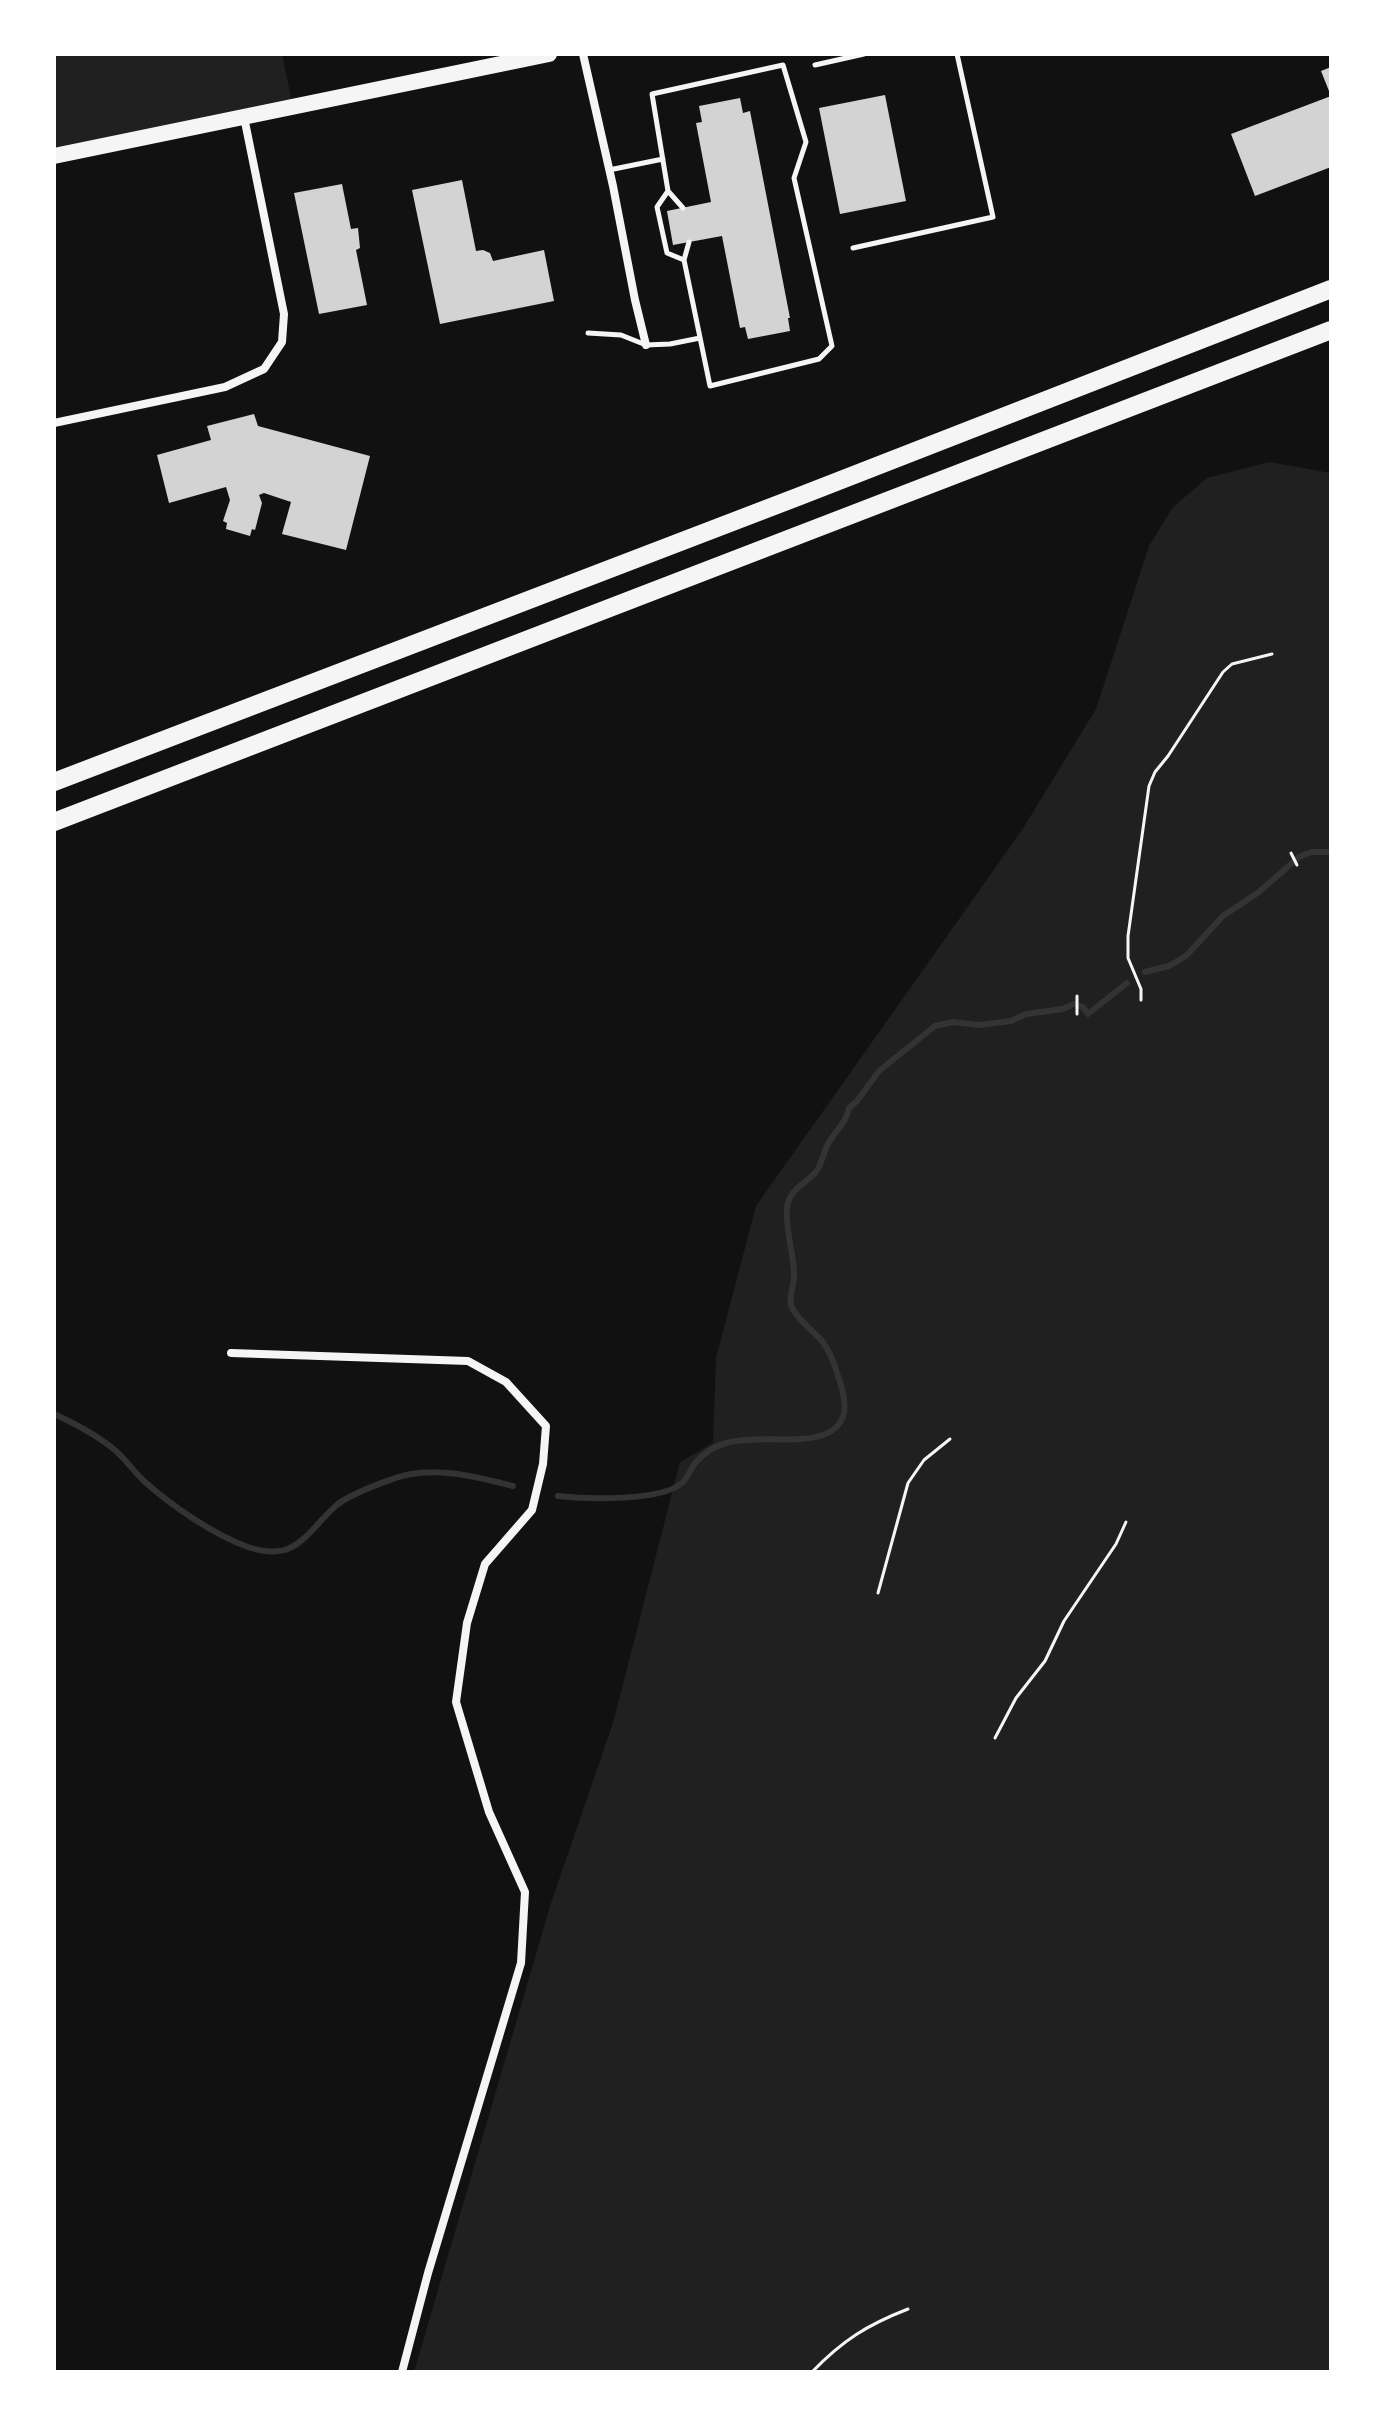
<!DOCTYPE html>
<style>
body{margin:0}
#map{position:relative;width:1385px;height:2426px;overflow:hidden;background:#111;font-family:Commissioner,sans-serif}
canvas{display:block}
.frame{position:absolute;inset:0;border:56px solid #fff;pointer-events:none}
</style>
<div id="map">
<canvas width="1385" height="2426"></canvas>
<div class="frame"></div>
</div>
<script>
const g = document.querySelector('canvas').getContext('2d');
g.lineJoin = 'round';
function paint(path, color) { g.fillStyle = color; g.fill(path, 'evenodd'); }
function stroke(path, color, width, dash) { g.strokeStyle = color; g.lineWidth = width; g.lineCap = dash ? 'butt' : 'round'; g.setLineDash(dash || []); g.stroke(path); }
paint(new Path2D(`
 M54,54H282L293,107L54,156Z
 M1269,462L1331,473V2372H414L551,1903L613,1723L680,1462L713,1443L716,1358L756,1206L1022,830L1096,709L1149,546L1173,507L1207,478Z`), '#202020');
stroke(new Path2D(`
 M1145,972L1169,966L1186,956L1223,916L1259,892L1299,857L1312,852H1331
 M54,1414C76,1424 97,1435 116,1451C127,1461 135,1473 145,1482C172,1506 214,1535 248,1547C298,1564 306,1531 338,1504C351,1494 394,1477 411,1474C445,1468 480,1478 513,1486
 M558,1496C585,1499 663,1502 683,1482C688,1477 691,1468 696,1462C704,1453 715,1446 726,1443C755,1435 798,1444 823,1435C850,1425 847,1402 839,1379C835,1365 831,1353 822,1341C814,1332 793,1315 791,1305C789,1295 794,1285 794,1275C794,1254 785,1228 787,1209C788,1190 805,1184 816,1172C822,1164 823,1153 828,1144C835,1131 847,1122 849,1108L857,1101L879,1071L935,1026L953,1022L979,1025L1011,1021L1026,1014L1063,1009L1074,1004L1083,1007L1088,1014L1127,983`), '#333', 6);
paint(new Path2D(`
 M1331,67V167L1255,196L1231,134L1331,96L1321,71Z
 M885,95L906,201L840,214L819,108Z
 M740,98L743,113L750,111L790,318H788L790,331L748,339L745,327L740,328L722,236L673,245L667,211L711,202L696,123L702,122L699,106Z
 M462,180L476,251L483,250L490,253L493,261L544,250L554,301L440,324L412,190Z
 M342,184L351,229L358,228L360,248L356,250L367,305L319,314L294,193Z
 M254,414L258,426L370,456L346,550L282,534L291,502L264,493L259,495L262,503L255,530L252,529L250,536L226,529L227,523L223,521L230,500L226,487L169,503L157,455L211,440L207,426Z`), '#d3d3d3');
stroke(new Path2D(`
 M1291,853L1297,865
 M1141,1000V989L1128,958V936L1149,786L1155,772L1168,756L1223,672L1232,664L1272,654
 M1077,1014V996
 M878,1593L908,1483L924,1460L950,1439
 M995,1738L1016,1698L1045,1661L1064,1621L1116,1544L1126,1522
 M812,2372C843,2340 867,2325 908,2309`), '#f5f5f5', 3);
stroke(new Path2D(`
 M815,65L864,54
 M609,170L663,159
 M668,191L657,207L667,253L684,260
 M683,208L668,191L652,94L783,65L806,142L794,178L832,346L819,359L710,386L684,260L689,242
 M853,248L993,217L957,54
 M588,333L621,335L646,345L670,344L700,338`), '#f5f5f5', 5);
stroke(new Path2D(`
 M583,54L613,186L635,300L646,345
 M54,423L225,387L264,369L282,342L284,314L244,117
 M231,1353L468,1361L506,1382L546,1426L543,1464L532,1510L485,1564L467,1623L456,1702L489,1812L525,1892L521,1963L428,2273L402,2372`), '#f5f5f5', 8);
stroke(new Path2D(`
 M54,156L549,54`), '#f5f5f5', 16);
stroke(new Path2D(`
 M54,782L800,496L1331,289
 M54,822L1331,330`), '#f5f5f5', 18);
</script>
